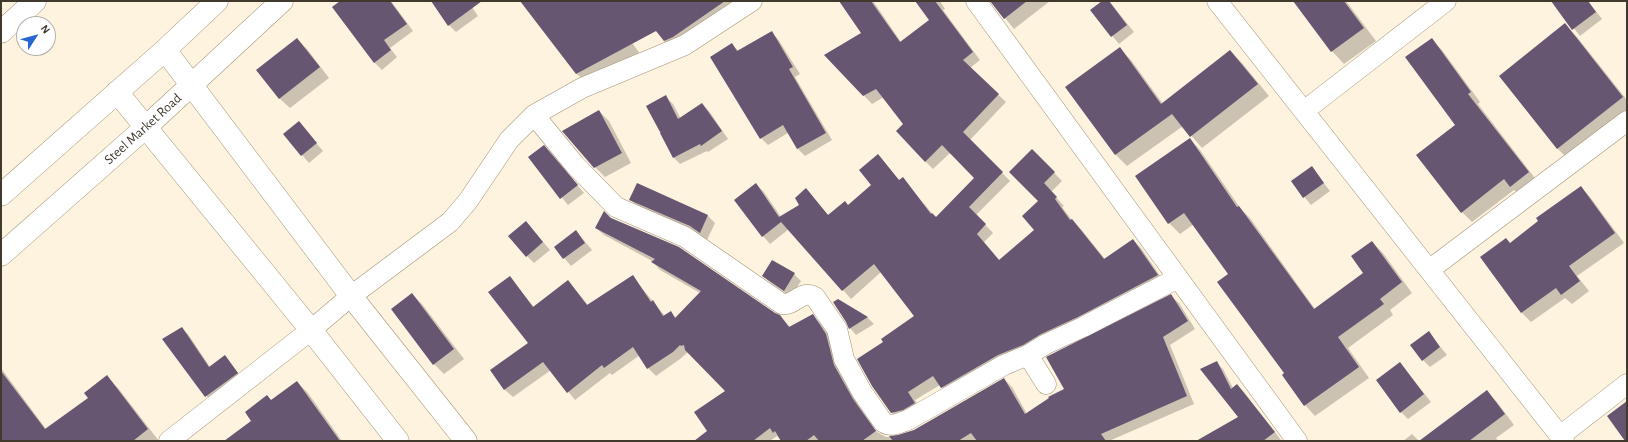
<!DOCTYPE html>
<style>
body{margin:0}
#map{position:relative;width:1628px;height:442px;overflow:hidden;background:#fef3df;font-family:"Alegreya Sans",sans-serif}
canvas{display:block}
.frame{position:absolute;inset:0;border:2px solid #40392c;pointer-events:none}
.north{position:absolute;left:16px;top:16px;width:40px;height:40px;box-sizing:border-box;background:#fff;border:1px solid #b3b0ab;border-radius:50%;rotate:54deg;font-size:11px;font-weight:700;line-height:16px;text-align:center;color:#40392c}
.north::after{content:'';display:block;margin:auto;width:14px;height:18px;background:#2766d3;clip-path:polygon(50% 0,100% 100%,50% 72%,0 100%)}
</style>
<div id="map">
<canvas width="1628" height="442"></canvas>
<div class="frame"></div>
<div class="north">N</div>
</div>
<script>
const g = document.querySelector('canvas').getContext('2d');
g.lineJoin = 'round';
function paint(path, color) { g.fillStyle = color; g.fill(path, 'evenodd'); }
function stroke(path, color, width, dash) { g.strokeStyle = color; g.lineWidth = width; g.lineCap = dash ? 'butt' : 'round'; g.setLineDash(dash || []); g.stroke(path); }
function label(font, color, halo, rows, align = 'center') {
  g.font = font + ' "Alegreya Sans",sans-serif'; g.lineWidth = 4; g.setLineDash([]); g.textBaseline = 'middle'; g.strokeStyle = halo; g.fillStyle = color; for (const [text, x, y, turn = 0] of rows) {
    g.save(); g.translate(x, y); g.rotate((+turn || 0) * Math.PI / 180); g.textAlign = isNaN(turn) ? turn : align; if (halo) g.strokeText(text, 0, 0); g.fillText(text, 0, 0); g.restore();
  }
}
paint(new Path2D(`
 M342,1H391L413,31L390,48L397,57L382,70L375,63L333,8Z
 M434,1H468L478,16L456,32L449,25Z
 M522,1H602L643,58L590,86L577,74Z
 M636,1H755L677,54L664,41Z
 M841,1H873L901,42L930,21L916,1H940L945,9L943,10L980,60L970,68L1006,102L970,140L1010,181L976,215L993,233L984,242L1000,261L1036,230L1040,201L1032,150L1062,181L1051,192L1064,206L1062,207L1072,220L1080,228L1105,259L1133,240L1141,248L1165,283L949,395L940,385L915,400L922,411L900,421L892,413L884,342L915,317L881,272L851,299L789,229L770,244L763,236L756,184L764,192L781,217L800,205L806,190L829,216L903,179L936,218L976,178L950,153L933,169L925,161L905,125L884,97L872,104L826,56L863,33Z
 M991,1H1050L1014,29Z
 M1103,1H1109L1113,6L1134,32L1119,44L1091,10Z
 M1295,1H1346L1376,41L1344,64L1332,51Z
 M1552,1H1588L1602,19L1580,36Z
 M1565,25L1577,37L1627,100V116L1570,161L1558,149L1500,76Z
 M771,32L778,39L800,74L795,77L832,140L805,156L798,149L788,133L768,145L761,138L732,45L739,51Z
 M297,39L307,49L329,78L290,108L279,98Z
 M1432,40L1442,50L1480,102L1478,104L1538,182L1521,196L1514,190L1472,222L1462,212L1457,125Z
 M1120,49L1131,60L1163,104L1230,51L1242,63L1269,96L1202,148L1183,126L1127,166L1116,155L1067,87Z
 M666,97L673,104L681,119L702,104L709,111L728,139L708,152L707,151L680,164L673,157L648,106Z
 M599,111L609,121L631,163L605,177L595,167Z
 M299,123L323,151L309,163L284,134Z
 M1190,139L1200,150L1241,209L1250,218L1315,309L1365,273L1372,242L1383,253L1412,293L1390,310L1393,315L1348,348L1369,378L1315,416L1305,405L1229,274L1194,224L1180,234L1169,223Z
 M550,153L584,193L568,205L529,157Z
 M1312,168L1330,191L1311,205L1292,182Z
 M638,184L708,216L715,223L707,240L698,233L638,207L631,200Z
 M1581,188L1590,197L1624,243L1577,276L1589,291L1572,304L1565,298L1531,322L1522,313L1481,257L1510,244Z
 M611,218L780,316L791,328L812,315L820,323L834,342L841,373L859,406L877,432L886,437L898,436L914,431L1004,379L1012,387L1027,414L1065,389L1171,296L1179,303L1195,329L1170,345L1194,404L1109,441H781L777,436L770,441H696L708,432L726,391L688,352L680,359L656,376L648,368L640,355L612,375L610,373L575,400L551,370L513,397L505,390L491,371L530,343L510,278L534,307L568,281L588,305L632,276L665,316L671,312L676,318L700,293L660,270L653,262H654L604,235L596,228Z
 M532,229L550,250L534,263L527,256Z
 M576,231L592,250L571,266L555,247Z
 M794,274L801,281L791,297L771,283L763,276Z
 M412,294L422,304L464,359L444,374L434,364Z
 M867,317L874,324L856,335L850,328Z
 M181,328L188,334L210,367L224,356L243,379L212,403L164,340Z
 M1429,333L1447,355L1430,367L1423,360Z
 M1216,362L1223,369L1233,388L1237,385L1244,392L1281,440L1279,441H1198L1239,417Z
 M1400,363L1431,402L1408,419L1401,412Z
 M1,368L46,429L89,398L107,377L118,388L159,441H1Z
 M297,382L308,393L342,441H226L253,421L272,401Z
 M1487,392L1497,402L1514,425L1496,438L1498,441H1421Z
 M1412,434L1419,441H1403Z`), '#0003');
paint(new Path2D(`
 M340,1H390L407,24L384,40L391,50L374,63L332,7Z
 M431,1H482L448,26Z
 M520,1H725L673,37L664,41L656,31L576,74Z
 M839,1H871L900,42L929,20L915,1H935L973,52L963,60L999,94L963,132L1003,172L969,207L986,224L977,234L999,260L1034,230L1022,216L1038,201L1009,172L1032,149L1055,172L1044,183L1057,197L1055,199L1070,220L1072,219L1104,259L1133,239L1158,275L1078,317L1041,334L1023,345L998,355L941,388L933,376L908,392L915,403L903,410L891,413L872,386L857,359L883,342L881,339L914,316L874,264L842,291L781,222L762,237L734,200L756,183L779,217L799,205L795,198L806,188L828,215L845,201L848,205L871,185L859,170L878,154L899,180L903,177L931,214L932,213L936,217L974,178L942,145L925,162L896,131L903,124L876,89L863,96L824,55L861,33Z
 M990,1H1027L1004,19Z
 M1102,1H1109L1127,25L1111,37L1090,10Z
 M1293,1H1344L1364,28L1331,52Z
 M1551,1H1588L1596,12L1572,30Z
 M1565,23L1623,97L1557,149L1499,76Z
 M772,31L793,67L789,69L826,133L797,149L783,125L760,139L710,57L732,43L737,51Z
 M297,38L320,67L279,99L256,70Z
 M1432,38L1471,92L1468,94L1529,172L1510,187L1504,179L1461,213L1416,155L1455,125L1405,57Z
 M1120,47L1161,104L1230,50L1258,84L1190,137L1172,114L1115,155L1065,87Z
 M666,95L678,119L702,103L722,131L701,146L700,144L673,158L660,133L661,131L660,132L646,106Z
 M599,110L622,153L594,168L562,131Z
 M299,121L317,143L301,156L283,134Z
 M1190,138L1237,207L1239,206L1314,309L1363,273L1351,256L1372,241L1402,282L1380,299L1384,304L1338,337L1359,367L1304,406L1282,375L1284,373L1217,282L1228,274L1184,213L1168,224L1135,176Z
 M544,145L578,185L560,199L528,157Z
 M1312,166L1324,183L1303,198L1291,181Z
 M637,183L708,215L700,233L690,226L629,200Z
 M1581,186L1615,233L1569,266L1580,281L1561,295L1556,288L1521,313L1480,257L1506,238L1510,243L1538,221L1536,218Z
 M604,211L611,218L679,247L775,313L780,315L789,327L813,314L826,334L834,365L853,399L876,431L862,441H819L814,435L806,441H781L775,431L773,433L770,428L753,441H694L707,431L694,412L725,391L685,350L684,345L681,346L680,345L673,352L647,369L633,347L604,368L602,365L567,393L543,362L504,390L490,370L528,343L488,292L510,276L533,307L568,280L587,305L633,275L651,302L653,300L663,316L671,311L675,318L701,291L651,262L655,259L595,228Z
 M526,221L543,242L526,257L508,236Z
 M576,230L585,243L563,259L554,247Z
 M772,260L795,273L784,291L762,276Z
 M412,293L454,349L433,365L391,309Z
 M1171,294L1188,321L1163,337L1187,396L1101,434L1106,441H977L971,433L958,441H893L889,436L898,435L914,430L1004,378L1025,414L1049,398L1048,397L1064,389L1046,357Z
 M838,299L868,317L849,329L846,322L833,302Z
 M182,327L209,367L225,355L238,373L205,397L162,339Z
 M1429,331L1440,347L1422,361L1410,345Z
 M1217,361L1231,389L1237,384L1275,432L1263,441H1196L1238,417L1200,369Z
 M1400,362L1424,394L1400,413L1376,380Z
 M1,371L45,429L88,398L84,393L107,375L148,429L133,441H1Z
 M297,381L340,441H224L251,421L245,412L267,395L271,400Z
 M1487,390L1505,414L1469,441H1419Z
 M1627,401V441H1625L1607,416Z`), '#675671');
const minor = new Path2D(`
 M976,1L1297,441
 M1217,1L1564,441
 M1304,111L1446,1
 M534,115L575,165L616,207L685,237L782,304C796,306 800,289 815,297L837,329L844,359L862,392L883,422C891,428 899,423 908,420L1004,365L1028,355
 M1429,270L1627,121
 M1046,384L1028,355L1046,344L1083,327L1178,278
 M1560,436L1627,384
 M169,441L311,330L351,296L450,222L468,201L509,140L534,115L582,88L685,45L752,1`);
const tertiary = new Path2D(`
 M165,50L351,296L466,441
 M117,92L311,330L398,441
 M1,195L165,50L217,1
 M1,255L146,127L282,1`);
const trunk = new Path2D(`
 M1,32L35,1`);
stroke(minor, '#a49274', 21);
stroke(tertiary, '#a49274', 23);
stroke(trunk, '#a49274', 23);
stroke(minor, '#fff', 20);
stroke(tertiary, '#fff', 22);
stroke(trunk, '#fff', 22);
label('14px', '#40392c', '#fff', [
 ["Steel Market Road",143,129,-42]
]);
</script>
